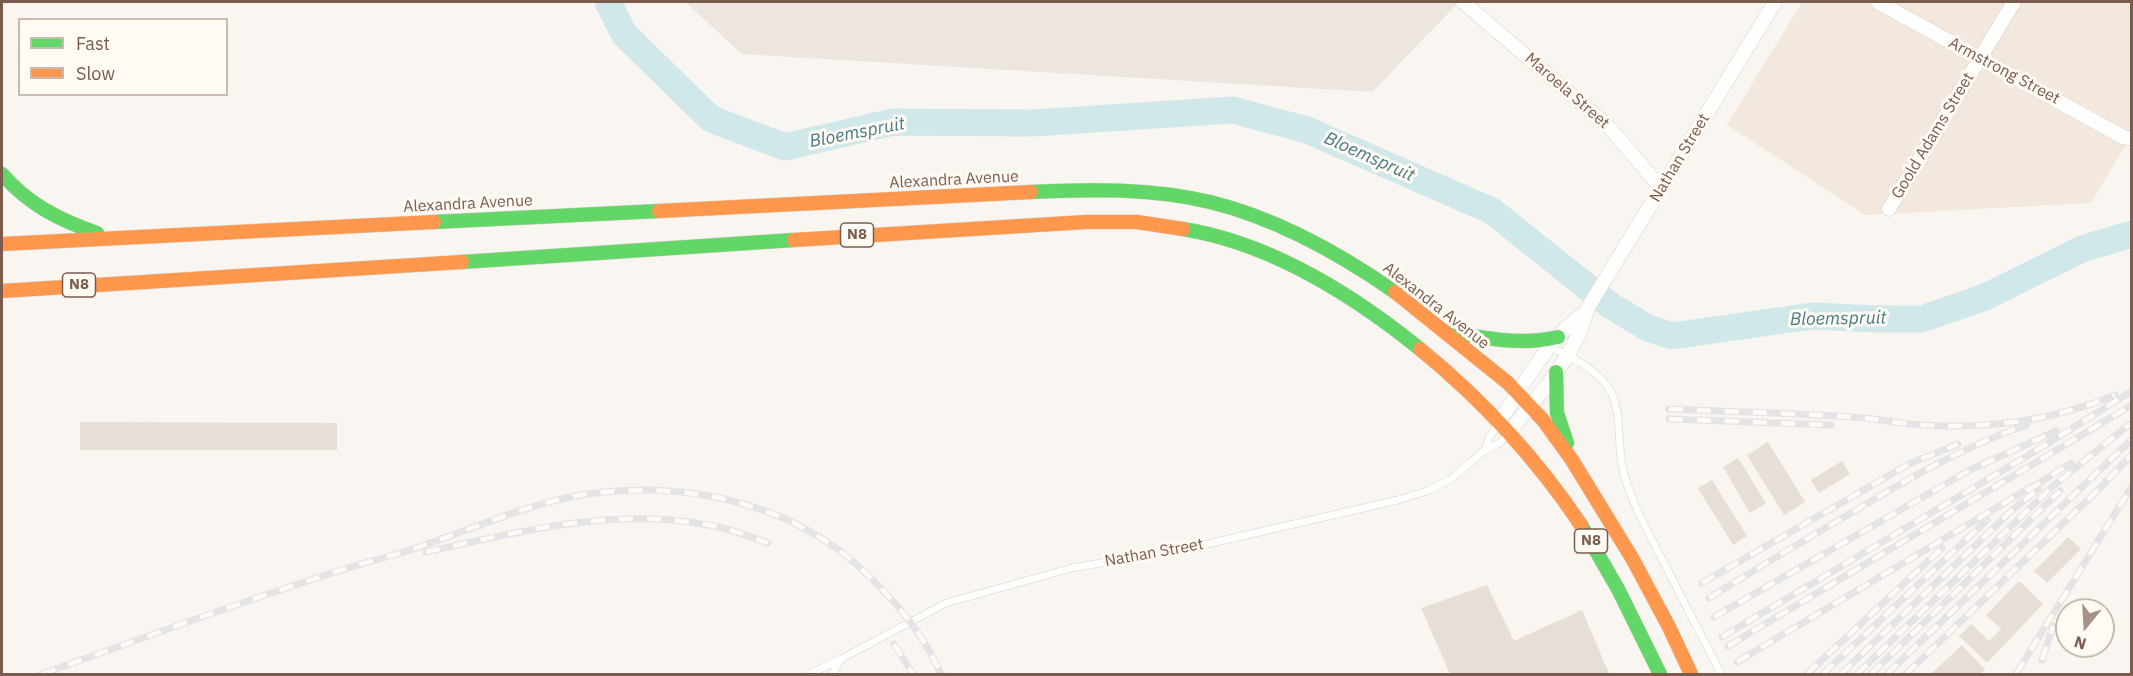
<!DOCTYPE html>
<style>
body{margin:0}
#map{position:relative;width:2133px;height:676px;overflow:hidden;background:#f9f5f0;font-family:"IBM Plex Sans",sans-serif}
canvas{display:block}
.frame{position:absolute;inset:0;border:3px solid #7a5c4d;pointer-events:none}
.legend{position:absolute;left:18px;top:18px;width:210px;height:78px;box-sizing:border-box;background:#fffaf3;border:2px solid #cabbb1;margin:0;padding:8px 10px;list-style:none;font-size:18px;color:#7a5c4d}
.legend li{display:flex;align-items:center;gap:12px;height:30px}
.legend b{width:30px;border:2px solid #cabbb1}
.north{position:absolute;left:2055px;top:598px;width:60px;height:60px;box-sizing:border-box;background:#fffaf3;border:2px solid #cabbb1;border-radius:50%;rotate:198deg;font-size:16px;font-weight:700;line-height:24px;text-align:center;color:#7a5c4d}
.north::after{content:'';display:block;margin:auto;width:21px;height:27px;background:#a69286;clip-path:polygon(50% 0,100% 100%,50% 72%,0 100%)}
</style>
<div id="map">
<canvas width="2133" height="676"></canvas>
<div class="frame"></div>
<ul class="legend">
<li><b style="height:8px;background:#63d668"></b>Fast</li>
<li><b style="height:8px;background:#ff974d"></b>Slow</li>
</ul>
<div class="north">N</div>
</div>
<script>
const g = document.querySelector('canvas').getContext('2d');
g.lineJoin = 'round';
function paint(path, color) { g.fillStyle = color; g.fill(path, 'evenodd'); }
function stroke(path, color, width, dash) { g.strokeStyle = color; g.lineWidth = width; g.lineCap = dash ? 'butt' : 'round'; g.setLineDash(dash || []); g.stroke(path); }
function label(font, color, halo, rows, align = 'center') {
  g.font = font + ' "IBM Plex Sans",sans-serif'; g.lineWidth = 6; g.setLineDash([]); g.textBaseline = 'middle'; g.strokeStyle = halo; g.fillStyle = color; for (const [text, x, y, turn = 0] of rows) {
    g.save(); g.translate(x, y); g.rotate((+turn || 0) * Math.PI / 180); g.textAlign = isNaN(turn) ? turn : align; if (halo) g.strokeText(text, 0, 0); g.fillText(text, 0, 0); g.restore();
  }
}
paint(new Path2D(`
 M1802,2H2131V136L2091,203L1865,215L1727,125Z`), '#f2e8de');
paint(new Path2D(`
 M685,2H1459L1372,92L742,54Z`), '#ede5e0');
stroke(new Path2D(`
 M608,2L624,34L711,119L785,147L893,122L1032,123L1233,110L1307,130L1492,211L1611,306L1648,328L1672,336L1812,316L1876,319H1922L1985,297L2082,249L2132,234`), '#d0e8ea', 27);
paint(new Path2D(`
 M80,422L337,423V450H80Z
 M1768,442L1805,502L1784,515L1747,455Z
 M1738,458L1766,503L1750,513L1723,467Z
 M1842,461L1850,474L1819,493L1811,480Z
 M1712,480L1747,536L1733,545L1698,488Z
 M2068,537L2081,549L2047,583L2034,571Z
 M2019,581L2043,604L1987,663L1959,636L1971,624L1989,641L2001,629L1986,615Z
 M1487,585L1514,641L1582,610L1609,674H1450L1421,608Z
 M1962,645L1985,670L1980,674H1931Z`), '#e6ded7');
const lane = new Path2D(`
 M1551,347C1569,356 1592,367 1605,383C1623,404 1617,439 1622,465C1625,482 1632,498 1639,514L1721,674
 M1485,450L1490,436L1497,426
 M810,674L841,659
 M832,674L841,659L946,603L1072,568L1203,545L1398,500L1427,491L1451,479L1485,450L1500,443L1507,435`);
const street = new Path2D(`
 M1463,2L1609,127L1661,188
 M1878,2L2123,137L2132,139
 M1889,209L2014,2
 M1499,422C1521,389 1551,334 1584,314
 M1509,432C1535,401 1564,368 1580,331C1584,322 1585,313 1590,304L1775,2`);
const fast = new Path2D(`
 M2,174C28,204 59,220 97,233
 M1031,192C1090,189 1152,188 1210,202C1276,218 1339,253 1395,292
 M434,222L659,211
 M1183,229C1271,243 1352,294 1420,349
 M462,262L794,240
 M1447,331C1484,338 1520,346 1558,337
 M1556,372L1557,413L1567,443
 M1581,525L1618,589L1660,674`);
const slow = new Path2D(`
 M659,211L1031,192
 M794,240L1086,222H1137L1183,229
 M2,244L434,222
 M2,291L462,262
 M1395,292L1508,383L1543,420L1572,460L1632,558L1669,627L1691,674
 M1420,349C1481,399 1537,459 1581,525`);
stroke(lane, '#d7d1cb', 8);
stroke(street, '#d7d1cb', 15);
stroke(fast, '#dad1cc', 15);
stroke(slow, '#dad1cc', 15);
stroke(lane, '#fefefd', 7);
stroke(street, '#fefefd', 14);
stroke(fast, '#63d668', 14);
stroke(slow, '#ff974d', 14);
const rail = new Path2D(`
 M1669,409C1734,412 1800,413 1865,418C1884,420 1904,424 1923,425C1988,429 2055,420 2115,395
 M1669,419L1831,425
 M2028,490L2071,463
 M426,552C516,532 610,508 702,524C725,527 746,535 768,543
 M1702,583L1909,464L1958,444
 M1709,598C1756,569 1803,541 1851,513C1908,479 1964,446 2027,425
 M1714,617L1970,470L2056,431
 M1722,637L2042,447L2132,391
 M894,644L913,674
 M1728,646L2132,405
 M2042,660L2053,626
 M1737,662L2031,487
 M42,674C138,640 234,604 332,573C355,565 380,559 404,552C458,535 511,510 566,498C658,479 764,494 840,551C855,562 868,575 881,588C905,613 927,642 941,674
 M1807,674L1942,548
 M1823,674L1987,520
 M1841,674L2009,513L2038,489
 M1857,674L2053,486L2130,424
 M1871,674L2060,491
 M1887,674L2132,439
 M1906,674L2101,487L2132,454
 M2016,674L2132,486`);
stroke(rail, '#e6e3e7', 7);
stroke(rail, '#fffaf3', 4.5, [14]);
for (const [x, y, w] of [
 [857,235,33],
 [79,285,33],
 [1591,541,33]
]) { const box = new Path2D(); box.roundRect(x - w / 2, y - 12, w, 24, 4.5); g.fillStyle = '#fffaf3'; g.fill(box); stroke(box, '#7a5c4d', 1.5); }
label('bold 15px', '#7a5c4d', null, [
 ["N8",857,235],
 ["N8",79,285],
 ["N8",1591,541]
]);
label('16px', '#7a5c4d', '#fffaf3', [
 ["Armstrong Street",2004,71,28],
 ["Maroela Street",1567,91,41],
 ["Goold Adams Street",1933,136,-59],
 ["Nathan Street",1680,158,-59],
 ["Alexandra Avenue",954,180,-3],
 ["Alexandra Avenue",468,204,-3],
 ["Alexandra Avenue",1436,306,38],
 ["Nathan Street",1154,553,-10]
]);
label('italic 18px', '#437c86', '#fffaf3', [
 ["Bloemspruit",857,133,-11],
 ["Bloemspruit",1369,157,24],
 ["Bloemspruit",1838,319,-1]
]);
</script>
